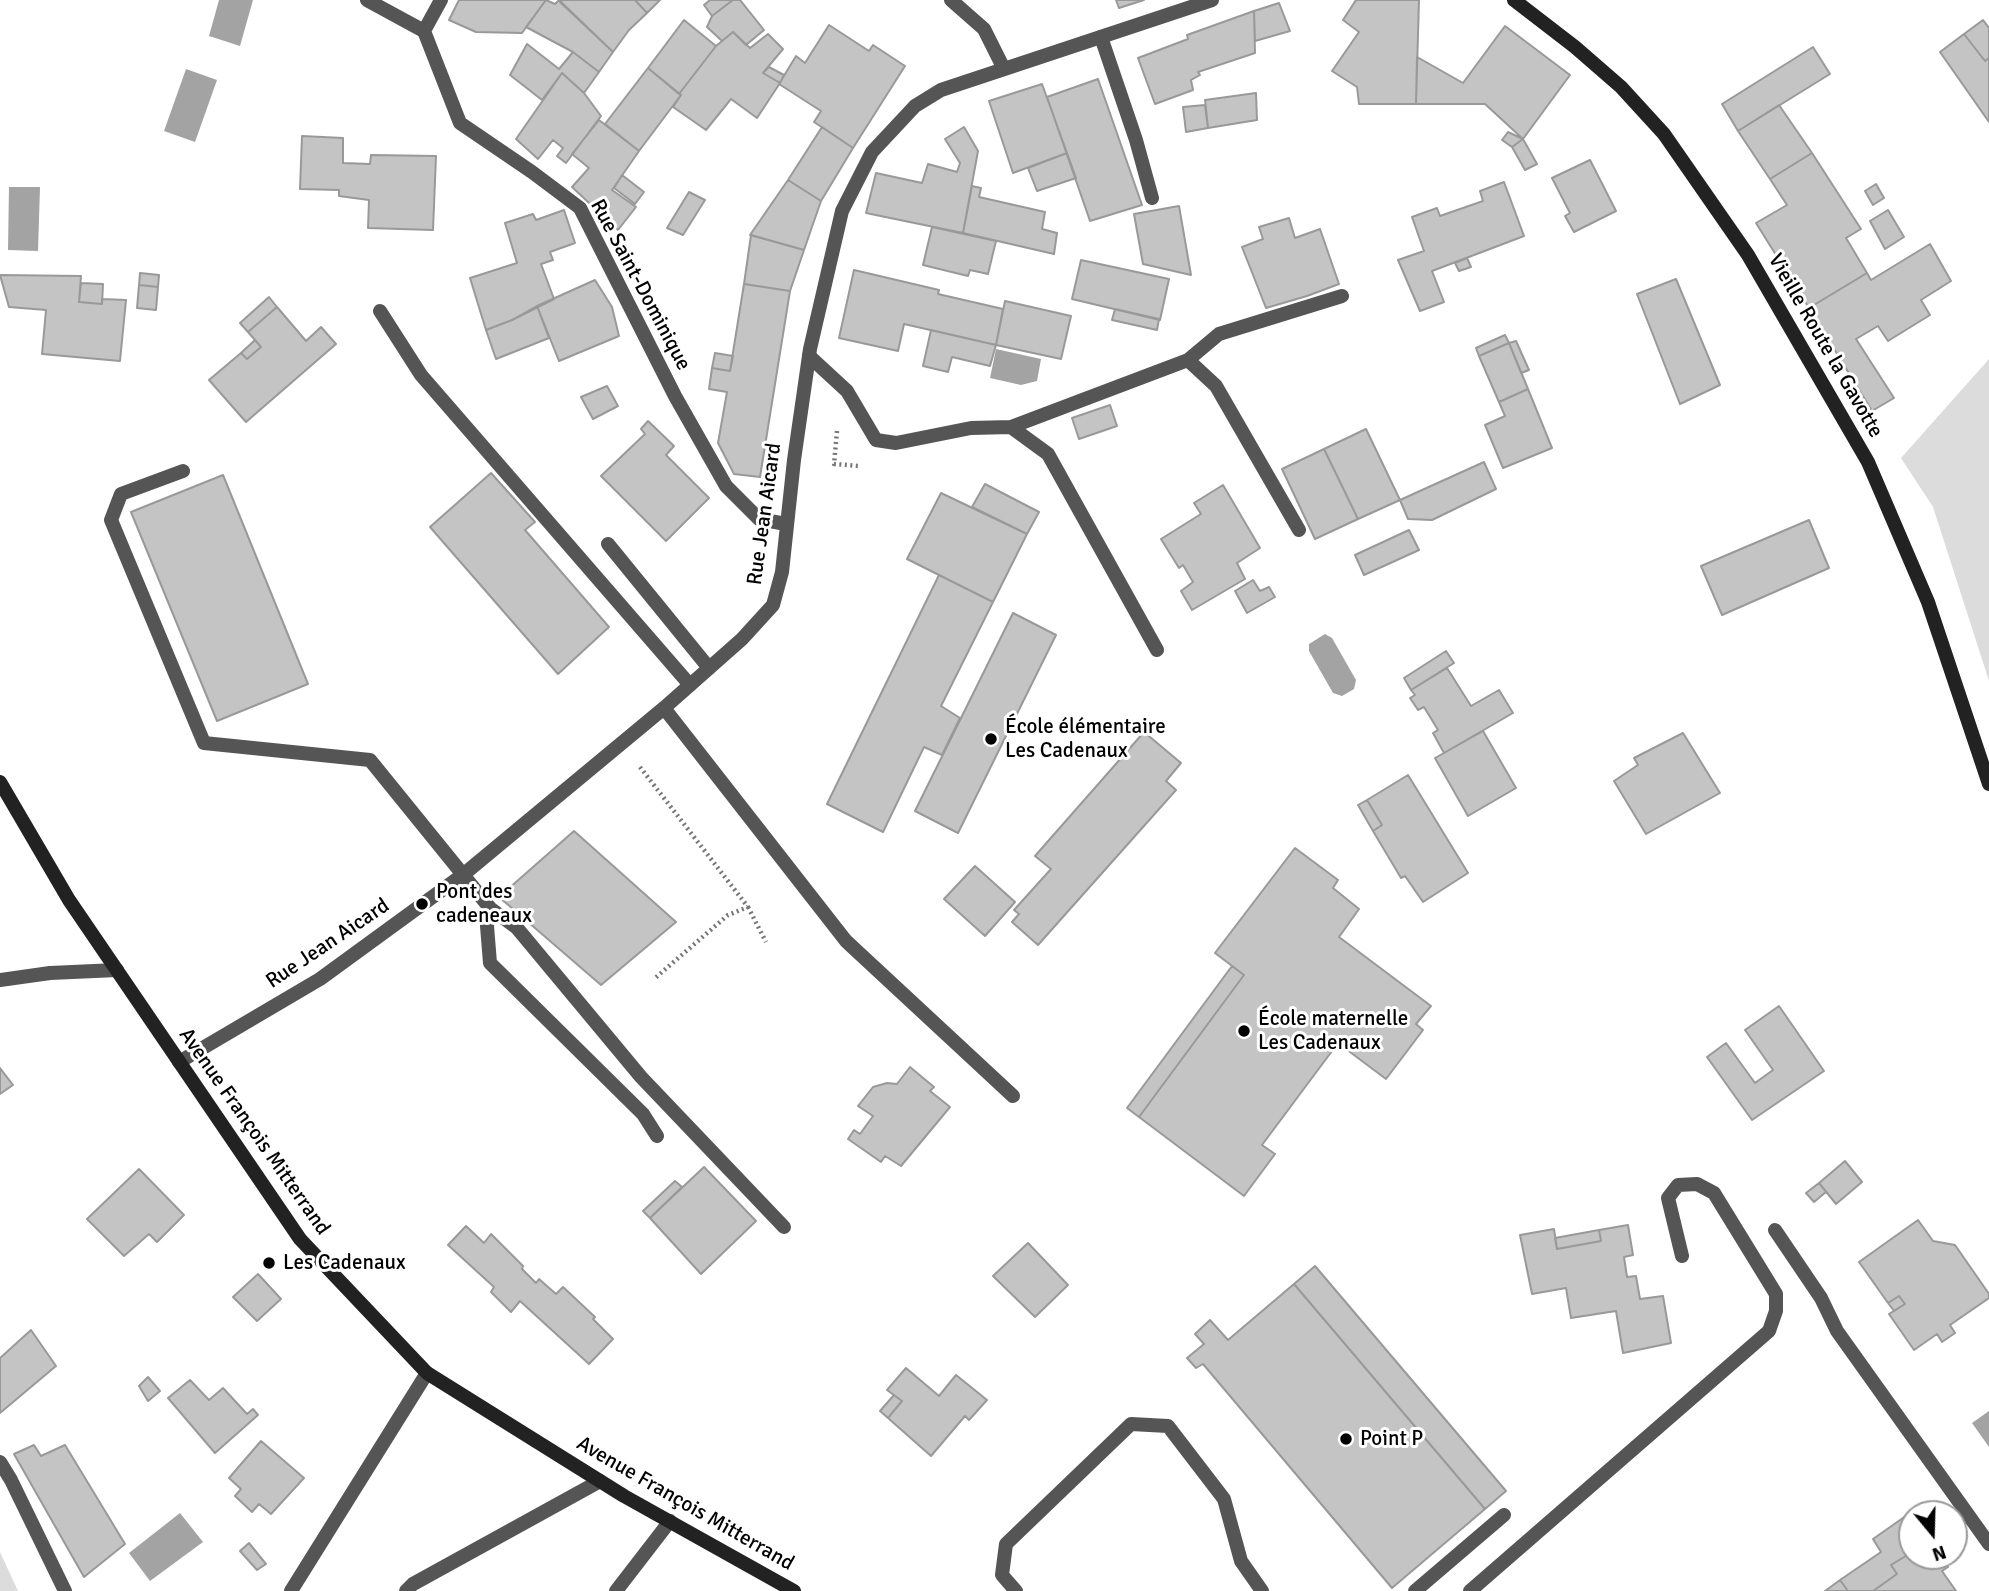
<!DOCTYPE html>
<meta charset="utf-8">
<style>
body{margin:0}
#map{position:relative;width:1989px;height:1591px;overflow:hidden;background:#fff;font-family:Signika,sans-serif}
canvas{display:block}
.north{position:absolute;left:1898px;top:1500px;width:70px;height:70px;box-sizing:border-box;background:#fff;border:2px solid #999;border-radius:50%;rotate:161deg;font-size:19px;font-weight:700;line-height:28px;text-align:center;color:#000}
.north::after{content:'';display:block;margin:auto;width:24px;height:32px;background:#000;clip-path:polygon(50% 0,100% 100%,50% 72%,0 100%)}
</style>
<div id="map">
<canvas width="1989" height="1591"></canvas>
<div class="north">N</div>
</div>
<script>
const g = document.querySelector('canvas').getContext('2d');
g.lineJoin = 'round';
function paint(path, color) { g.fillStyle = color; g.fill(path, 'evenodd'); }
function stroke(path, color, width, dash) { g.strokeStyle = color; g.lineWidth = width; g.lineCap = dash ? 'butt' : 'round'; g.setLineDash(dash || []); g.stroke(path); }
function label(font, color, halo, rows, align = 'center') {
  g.font = font + ' Signika,sans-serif'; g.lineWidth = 6; g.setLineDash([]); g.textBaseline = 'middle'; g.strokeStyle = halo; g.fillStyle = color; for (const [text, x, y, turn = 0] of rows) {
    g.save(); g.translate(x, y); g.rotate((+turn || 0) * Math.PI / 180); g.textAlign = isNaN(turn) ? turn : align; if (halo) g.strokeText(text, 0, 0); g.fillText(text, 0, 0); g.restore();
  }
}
paint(new Path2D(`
 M1989,359V681L1933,507L1901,458Z
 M0,1552L18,1591H0Z`), '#dcdcdc');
paint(new Path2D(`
 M219,0H253L240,46L209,36Z
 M186,69L217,80L195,142L164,131Z
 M9,187H40L38,251L8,250Z
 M996,349L1041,359L1037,381L1021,385L990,378Z
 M1325,634L1332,638L1356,680L1354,689L1342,696L1333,693L1309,651V644Z
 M1989,1411V1447L1972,1423Z
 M180,1513L203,1542L150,1581L129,1553Z`), '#a3a3a3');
const building = new Path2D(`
 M459,0H546L522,33L476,32L449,20Z
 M546,0L555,4L559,0L613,52L599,72L573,52L526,27Z
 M562,0H635L647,13L629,30L613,52L560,2Z
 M635,0H660L647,13Z
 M710,0H733L712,16L704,5Z
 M733,0H740L764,30L746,45L733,32L722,41L707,27L712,16Z
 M1116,0H1144L1119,8Z
 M1356,0H1419L1416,104H1359L1357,87L1332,71L1359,32L1343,20Z
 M1279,3L1290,31L1255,41L1254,11Z
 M1254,11L1255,53L1198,72L1200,75L1191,80L1193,90L1155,104L1138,58L1188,39L1187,35Z
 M684,20L716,46L679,94L648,68Z
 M1983,20L1989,28V58L1985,61L1964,34Z
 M829,25L869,51L873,45L905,66L853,148L814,122L821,111L779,84L796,56L805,63Z
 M1505,26L1570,75L1523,139L1485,104H1416L1417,57L1463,83Z
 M733,32L750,48L768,34L783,49L763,73L780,83L757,118L731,99L706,130L673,107L681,95L679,94L716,46Z
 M1964,34L1985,61L1989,58V122L1940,52Z
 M527,44L559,69L573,52L599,72L584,93L562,73L542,100L510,75Z
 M1813,47L1830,74L1738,131L1722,104Z
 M769,67L784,75L780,83L763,73Z
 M648,68L681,95L639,151L605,124Z
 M562,73L584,93L601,116L566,163L557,156L563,148L553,140L538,159L516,139Z
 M1098,79L1142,205L1090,221L1047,97Z
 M1042,84L1067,153L1013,173L989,101Z
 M1256,93L1257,120L1208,128L1205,100Z
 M1205,105L1208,128L1186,132L1183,107Z
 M1779,105L1812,153L1770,179L1738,131Z
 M599,120L639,151L612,190L636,207L618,230L572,187L589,168L572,154Z
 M822,127L853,148L821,201L788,180Z
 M964,127L978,151L963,233L866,213L876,173L922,183L928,164L957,172L960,163L945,139Z
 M1508,132L1523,139L1512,147L1502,140Z
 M302,136L343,138V163L370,164L371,155L436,156L433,230L368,228L369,200L339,196V190L300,189Z
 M1523,139L1537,164L1525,170L1512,147Z
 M1067,153L1076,178L1037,191L1028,168Z
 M1812,153L1861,229L1846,238L1867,273L1809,308L1756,223L1787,205L1770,179Z
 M1590,160L1616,211L1574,232L1565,216L1570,213L1552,178Z
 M622,175L644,192L635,204L614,188Z
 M788,180L821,201L804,250L750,235Z
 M1504,182L1524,236L1432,271L1444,302L1420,311L1398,260L1424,251L1412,217L1437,208L1440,216L1483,201L1480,191Z
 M1876,184L1884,198L1873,205L1865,191Z
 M972,186L981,188L979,197L1045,212L1042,229L1057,233L1054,254L963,233Z
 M689,192L705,200L683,235L667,228Z
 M1179,206L1191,275L1143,264L1134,214Z
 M564,210L575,243L550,252L553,260L541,264L554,299L512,320L486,330L470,278L517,263L505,223L533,214L536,220Z
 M1888,210L1904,237L1885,249L1870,221Z
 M1289,218L1295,238L1320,229L1339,284L1307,296L1266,308L1242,247L1263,239L1259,227Z
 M932,227L996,241L988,274L970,270L968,276L923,265Z
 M751,235L804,250L790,291L744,284Z
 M1930,244L1951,281L1921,300L1930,315L1888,341L1878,326L1856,339L1894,398L1872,411L1809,308L1867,273L1871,280Z
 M1467,258L1471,267L1459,271L1455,263Z
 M1081,260L1169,279L1160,320L1072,299Z
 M854,270L939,290L938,294L1003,309L996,345L904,324L898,351L839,338Z
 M140,273L159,275L158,287L139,285Z
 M0,275L81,276L79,302L102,304V299L126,300L120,361L42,354L46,310L9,307Z
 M1676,279L1720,385L1680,404L1637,294Z
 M595,280L612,307L619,336L559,361L537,306Z
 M81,283L103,284L102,304L79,302Z
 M744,284L790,291L760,477L734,474L718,443L727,392L709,389L712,368L730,371Z
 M139,285L158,287L156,310L137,308Z
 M269,297L277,307L248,332L240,323Z
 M1005,301L1071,316L1061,359L996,345Z
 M537,306L549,338L496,359L486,330L512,320Z
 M277,307L306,341L321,327L336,344L246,422L209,380L241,353L247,359L261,347L248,332Z
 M1115,309L1159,319L1157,330L1112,320Z
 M931,330L996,345L990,366L952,357L948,372L923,366Z
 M1505,335L1509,343L1479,356L1476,348Z
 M255,340L261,347L247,359L241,353Z
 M1516,341L1529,370L1521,373L1509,343Z
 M1509,343L1528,389L1499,402L1479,356Z
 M715,353L733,356L730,371L712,368Z
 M607,386L618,406L593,419L581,397Z
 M1528,389L1552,448L1503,468L1485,425L1505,416L1499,402Z
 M1110,405L1117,426L1079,439L1072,418Z
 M648,421L674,446L666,455L709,498L666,541L601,476L645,434L641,429Z
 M1366,429L1400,500L1358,519L1324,449Z
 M1324,449L1358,519L1315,539L1282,469Z
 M1484,462L1496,489L1432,520L1408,519L1400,500Z
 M491,473L535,522L525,530L609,627L558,674L430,527Z
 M223,475L308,684L217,721L131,512Z
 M985,484L1039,512L1027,534L972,507Z
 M1223,485L1260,548L1237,563L1245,579L1192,610L1181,591L1193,582L1183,565L1179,568L1161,539L1201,514L1194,503Z
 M941,493L1027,534L993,602L907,559Z
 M1809,520L1829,568L1722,615L1701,566Z
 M1409,530L1419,550L1364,575L1355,555Z
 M939,575L993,602L941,706L960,718L942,755L924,747L883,832L827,804Z
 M1253,580L1260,591L1269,587L1275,597L1247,613L1235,591Z
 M1013,613L1056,635L958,833L915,811Z
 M1446,651L1454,663L1411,690L1404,678Z
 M1447,668L1471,706L1499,690L1513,713L1444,753L1433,733L1438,730L1424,707L1418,710L1410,698L1415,695L1411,690Z
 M1483,731L1516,788L1468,816L1435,758Z
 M1144,732L1181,763L1166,781L1176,790L1038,945L1012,922L1019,914L1014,910L1051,869L1035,856Z
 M1683,733L1720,793L1646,834L1614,781L1638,765L1634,758Z
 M1408,775L1468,873L1423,902L1405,876L1401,878L1373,831L1382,825L1367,800Z
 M1367,800L1382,825L1373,831L1358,805Z
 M574,831L676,922L601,985L499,897Z
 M1295,848L1338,880L1333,888L1359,909L1339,937L1431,1006L1416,1024L1423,1030L1386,1079L1338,1043L1262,1145L1275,1154L1244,1196L1139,1117L1244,975L1215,953Z
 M975,866L1015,902L985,936L944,899Z
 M1232,966L1244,975L1139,1117L1127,1108Z
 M1779,1006L1824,1071L1752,1120L1707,1057L1726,1043L1755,1083L1773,1070L1745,1030Z
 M910,1067L934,1087L930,1091L950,1107L901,1166L885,1156L881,1162L848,1139L854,1130L860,1134L873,1116L858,1106L873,1087L887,1083L897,1084Z
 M0,1068L13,1085L0,1094Z
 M1845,1161L1862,1182L1836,1204L1819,1183Z
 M704,1167L756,1221L701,1274L650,1218Z
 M139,1169L184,1215L157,1242L149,1234L124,1256L87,1219Z
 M675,1181L682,1187L650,1218L643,1211Z
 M1819,1183L1826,1192L1814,1202L1806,1193Z
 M1918,1220L1933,1241L1955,1245L1989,1294V1298L1950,1325L1955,1333L1942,1342L1937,1334L1914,1350L1889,1314L1905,1304L1899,1296L1888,1303L1859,1262Z
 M1628,1225L1633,1255L1624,1257L1627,1277L1636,1276L1640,1299L1663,1296L1671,1343L1623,1353L1616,1311L1571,1318L1566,1288L1532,1294L1520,1235L1554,1229L1557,1249L1601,1241L1599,1230Z
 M466,1226L484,1243L491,1234L523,1266L522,1269L536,1283L539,1279L556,1294L563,1287L595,1317L593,1319L613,1339L589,1364L520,1301L511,1312L491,1292L494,1287L448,1245Z
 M1599,1230L1601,1241L1557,1249L1555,1238Z
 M1028,1243L1068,1285L1035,1317L993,1276Z
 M1315,1266L1506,1491L1485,1509L1294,1284Z
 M258,1274L281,1299L257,1321L233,1297Z
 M1294,1284L1485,1509L1392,1588L1203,1364L1196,1368L1187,1358L1204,1344L1195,1334L1210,1320L1228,1340Z
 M1899,1296L1905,1304L1894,1311L1888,1303Z
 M31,1330L56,1366L0,1413V1358Z
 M906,1368L939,1396L956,1375L987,1400L969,1420L965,1416L931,1456L888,1418L902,1401L887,1390Z
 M148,1377L160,1391L148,1401L139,1386Z
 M190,1380L209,1400L223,1388L247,1414L253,1409L258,1415L215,1453L168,1398Z
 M894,1395L902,1401L888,1418L880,1411Z
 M261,1441L304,1478L271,1514L259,1504L252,1512L235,1496L241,1489L229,1478Z
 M34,1445L41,1456L65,1445L125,1544L84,1577L14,1454Z
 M1910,1513L1912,1531L1900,1539L1909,1554L1891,1565L1897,1574L1873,1591H1848L1840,1580L1881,1552L1873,1539Z
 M1912,1531V1556H1940L1948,1567L1942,1571L1956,1591H1873L1897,1574L1891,1565L1909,1554L1900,1539Z
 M249,1543L266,1564L257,1570L240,1551Z
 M1840,1580L1848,1591H1825Z`);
paint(building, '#c4c4c4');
stroke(building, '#999', 2);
stroke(new Path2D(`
 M837,431L834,464L859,466
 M640,767L748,907L728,915L654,979
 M748,907L766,942`), '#777', 4.5, [2, 3.5]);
stroke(new Path2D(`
 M367,0L424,31
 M1101,37L1136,140L1152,198
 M380,311L421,375L690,685
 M809,356L847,391L876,440L896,443L971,428L1011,427L1048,454L1157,650
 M1188,360L1219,334L1342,296
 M1011,427L1188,360L1216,386L1299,530
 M183,471L121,494L111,520L204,743L370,760L490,908L517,928L641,1077L784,1227
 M608,544L709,668
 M490,908L487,926L490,963L643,1114L657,1136
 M1775,1230L1821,1298L1837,1331L1989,1544
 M406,1591L413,1584L600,1481
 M616,1591L670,1521
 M1016,1591L1002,1575L1006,1544L1131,1424L1168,1426L1224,1499L1241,1561L1262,1591
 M1415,1591L1504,1515
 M1470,1591L1769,1331L1776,1311V1294L1714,1193L1697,1184L1678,1185L1668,1198L1682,1256`), '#555', 14);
stroke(new Path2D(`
 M441,0L424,31L460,123L532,172L580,208L675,396L726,486L759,519L786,524
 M951,0L984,29L1004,69
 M664,708L846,941L1013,1096
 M0,980L50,973L117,970
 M179,1062L320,979L464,874L664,708L742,639L773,605L782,572L794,460L810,349L842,211L872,152L915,106L941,90L1212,0
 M0,1462L11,1480L65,1591
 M291,1591L427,1373`), '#555', 14);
stroke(new Path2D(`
 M1514,0L1575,47L1621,87L1664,134L1748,255L1868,462L1928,602L1989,784
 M0,782L69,900L300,1239L427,1373L624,1496L794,1591`), '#222', 14);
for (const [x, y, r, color] of [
 [991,739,7,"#000"],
 [422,904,7,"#000"],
 [1244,1031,7,"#000"],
 [269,1263,7,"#000"],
 [1346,1439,7,"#000"]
]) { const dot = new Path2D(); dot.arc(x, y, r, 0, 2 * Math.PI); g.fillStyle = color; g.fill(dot); stroke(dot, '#fff', 2.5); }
label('21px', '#000', '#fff', [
 ["Rue Saint-Dominique",640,285,62],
 ["Vieille Route la Gavotte",1825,346,60],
 ["Rue Jean Aicard",765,514,-82],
 ["Rue Jean Aicard",328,944,-34],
 ["Avenue François Mitterrand",254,1132,55],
 ["Avenue François Mitterrand",685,1504,30]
]);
label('21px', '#000', '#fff', [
 ["École élémentaire",1005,727],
 ["Les Cadenaux",1005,751],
 ["Pont des",436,892],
 ["cadeneaux",436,916],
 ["École maternelle",1258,1019],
 ["Les Cadenaux",1258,1043],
 ["Les Cadenaux",283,1263],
 ["Point P",1360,1439]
], 'left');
</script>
